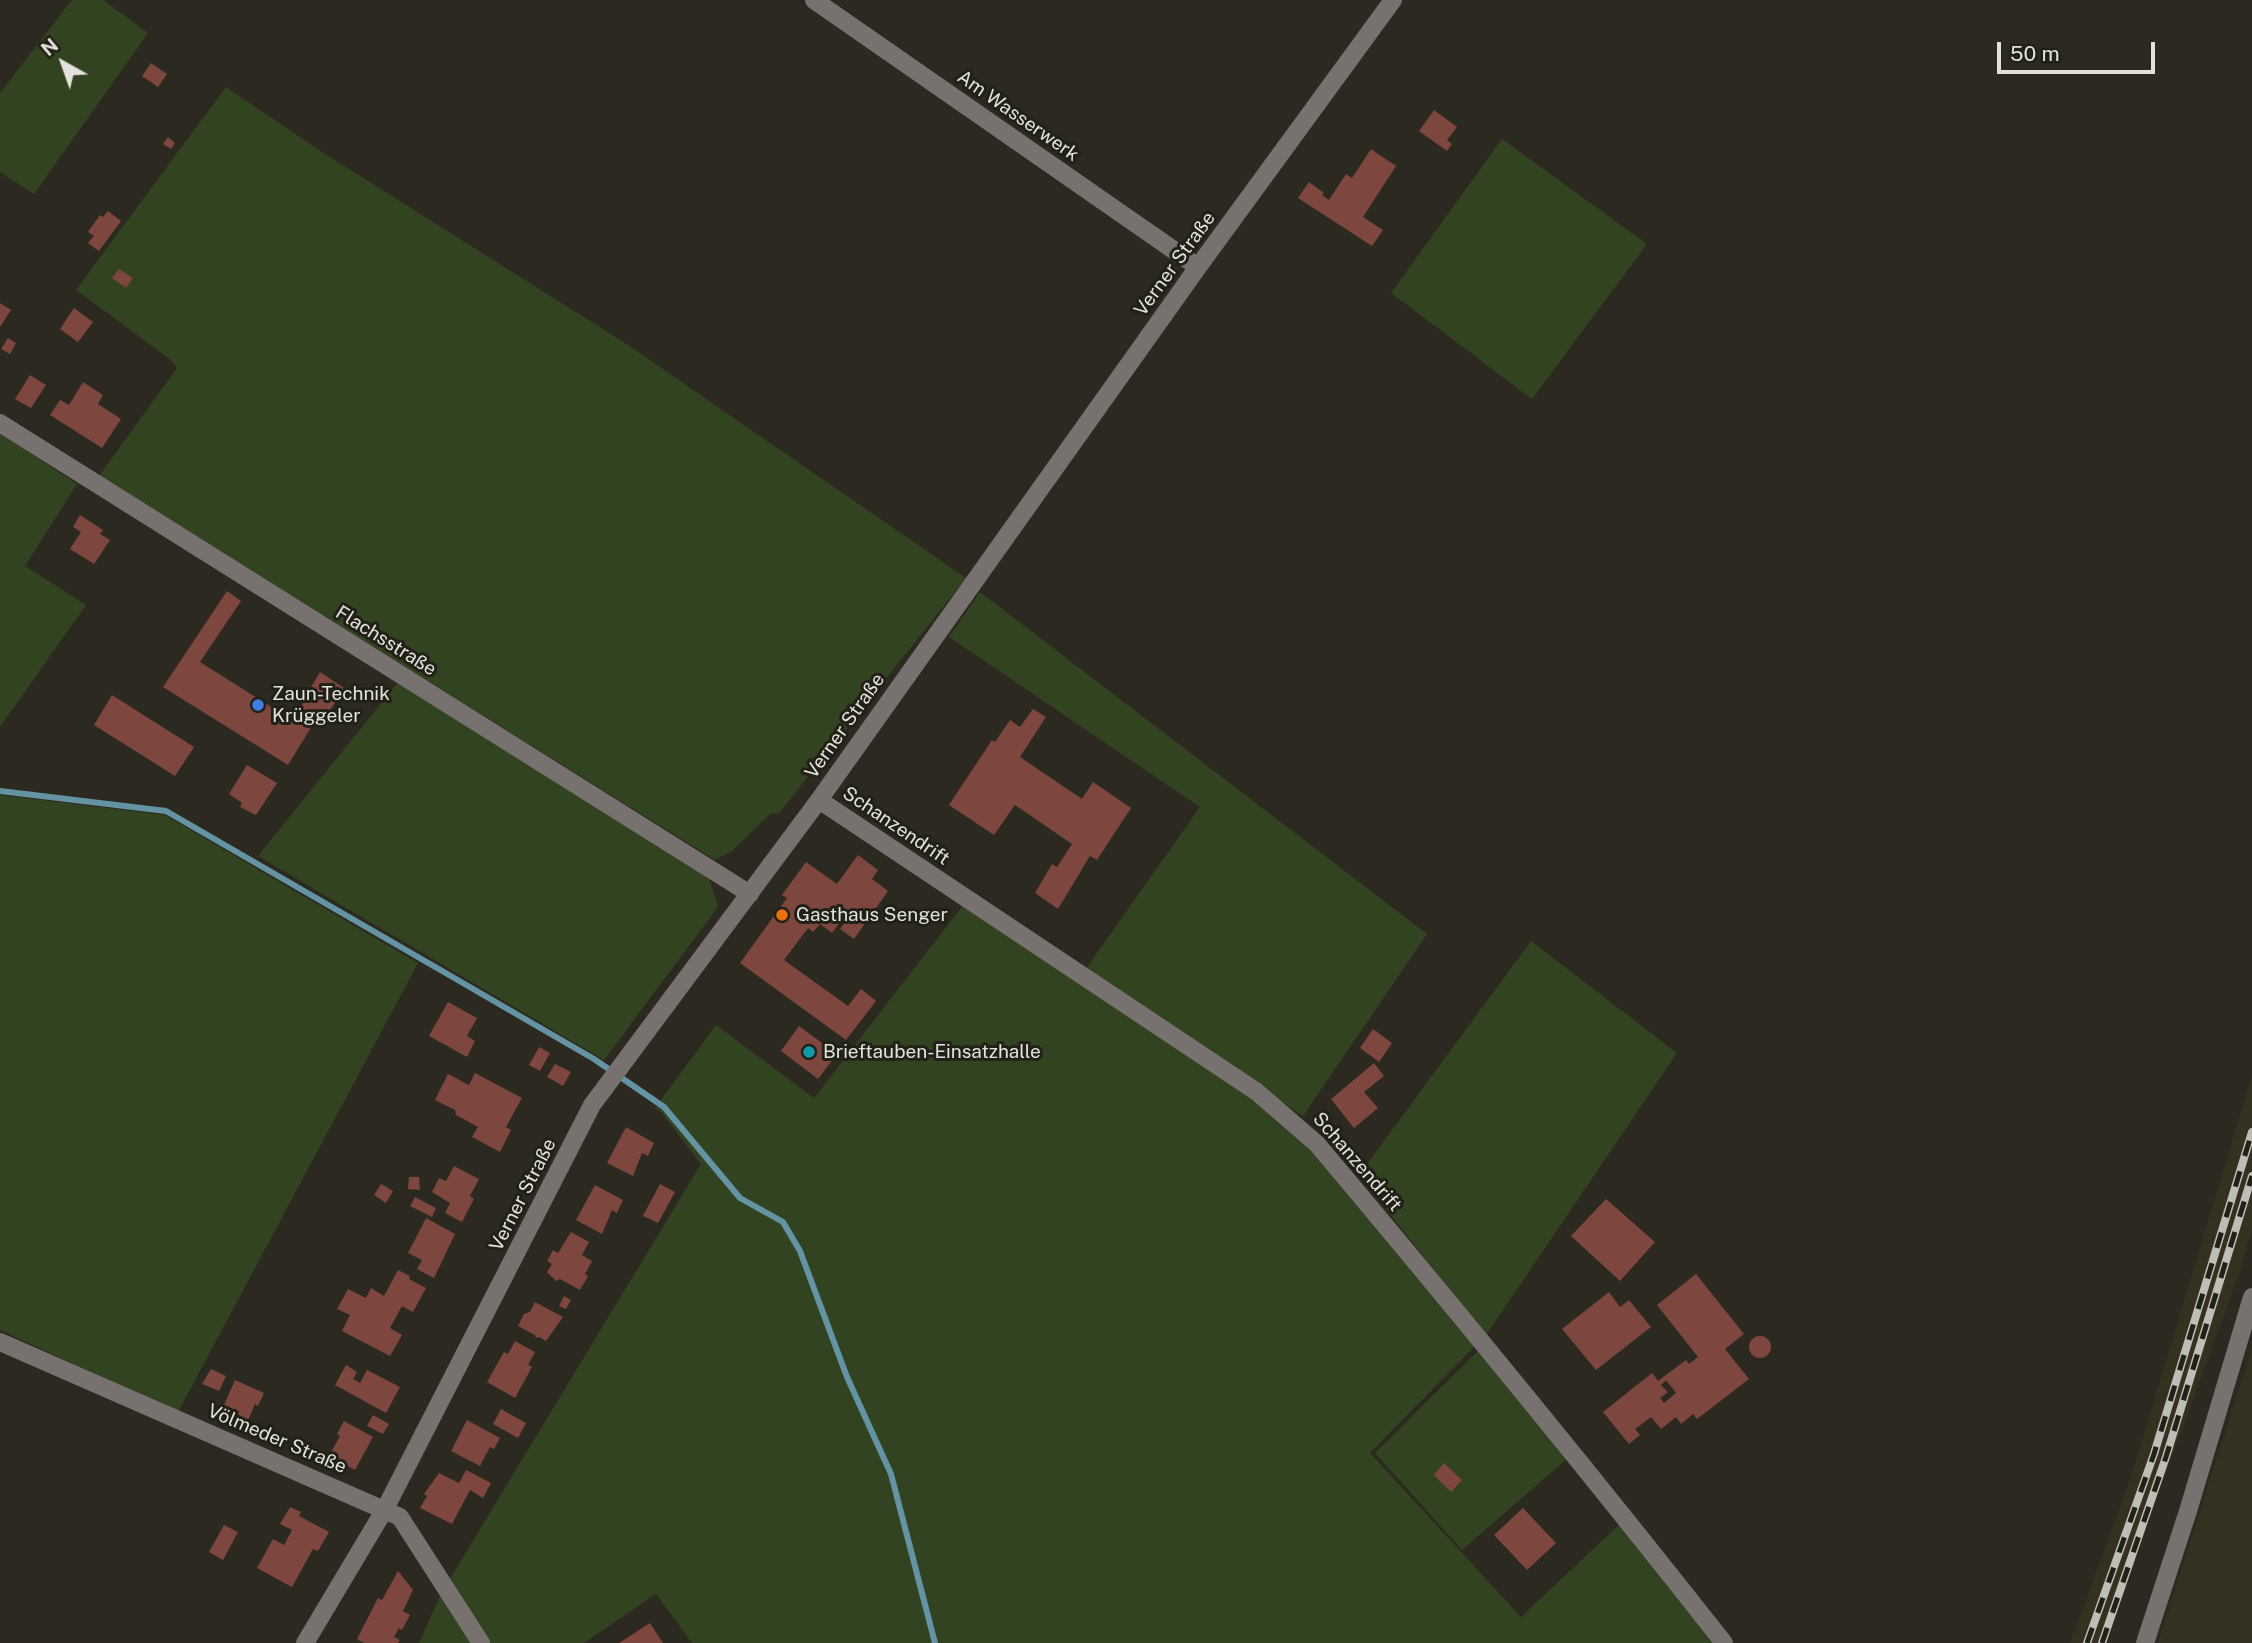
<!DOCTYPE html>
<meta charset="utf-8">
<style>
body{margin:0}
#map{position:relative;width:2252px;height:1643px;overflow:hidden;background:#2c2a20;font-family:"Public Sans",sans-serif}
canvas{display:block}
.north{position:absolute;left:28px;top:28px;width:70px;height:70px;-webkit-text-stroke:5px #222117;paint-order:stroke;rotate:320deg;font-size:19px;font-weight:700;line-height:28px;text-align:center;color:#e3e2dc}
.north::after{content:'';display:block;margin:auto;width:24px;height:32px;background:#e3e2dc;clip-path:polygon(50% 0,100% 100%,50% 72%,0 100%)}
.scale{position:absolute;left:1997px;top:42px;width:158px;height:32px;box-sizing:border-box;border:4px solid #e3e2dc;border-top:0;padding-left:9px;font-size:21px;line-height:24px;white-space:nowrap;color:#e3e2dc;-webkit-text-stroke:5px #222117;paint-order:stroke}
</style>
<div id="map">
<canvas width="2252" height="1643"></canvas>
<div class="north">N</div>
<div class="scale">50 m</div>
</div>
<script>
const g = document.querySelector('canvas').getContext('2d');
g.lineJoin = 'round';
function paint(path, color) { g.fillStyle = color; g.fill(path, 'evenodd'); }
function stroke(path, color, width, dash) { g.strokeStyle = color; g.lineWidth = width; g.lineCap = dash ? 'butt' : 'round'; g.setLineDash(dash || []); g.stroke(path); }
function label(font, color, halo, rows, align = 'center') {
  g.font = font + ' "Public Sans",sans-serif'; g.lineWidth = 6; g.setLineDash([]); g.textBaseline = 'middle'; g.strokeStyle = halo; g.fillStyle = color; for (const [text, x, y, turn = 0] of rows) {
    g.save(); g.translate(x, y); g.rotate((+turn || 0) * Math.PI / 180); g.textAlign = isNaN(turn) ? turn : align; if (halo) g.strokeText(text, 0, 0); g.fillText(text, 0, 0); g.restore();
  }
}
paint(new Path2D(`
 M2252,1075V1229L2242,1267L2103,1643H2070L2131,1477Z
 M2252,1348V1643H2158Z`), '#343121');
paint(new Path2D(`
 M72,0H103L148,33L34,194L0,172V93Z
 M226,87L322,152L625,343L966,578L780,812L770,814L732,851L715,860L99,476L177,368L171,360L76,290Z
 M1502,139L1647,244L1532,399L1391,293Z
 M0,433L77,484L25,566L86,605L0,727Z
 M980,592L1427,934L1303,1116L1085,970L1200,807L949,637Z
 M399,681L708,875L718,907L604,1060L258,856Z
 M0,795L165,815L418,963L178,1412L0,1330Z
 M964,904L1253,1095L1301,1135L1476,1345L1370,1453L1521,1617L1621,1523L1717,1643H692L656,1594L584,1643H488L448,1582L701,1164L661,1112L655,1108L716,1025L814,1098Z
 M1531,941L1677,1053L1486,1335L1359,1175Z
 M1479,1350L1569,1457L1462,1550L1375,1453Z
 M441,1594L474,1643H419Z`), '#324322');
stroke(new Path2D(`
 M0,791L166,811L594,1059L664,1107L740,1198L783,1222L800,1251L847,1377L891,1474L935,1643`), '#6494a3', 6);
paint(new Path2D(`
 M151,63L167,74L158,87L142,76Z
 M1434,110L1457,127L1447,140L1452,144L1447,151L1419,131Z
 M168,137L175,143L171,149L163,144Z
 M1371,149L1396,166L1363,217L1383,230L1372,246L1298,198L1309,182L1324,193L1322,195L1329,200L1346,174L1352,178Z
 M108,211L121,221L99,251L88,243L94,236L88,232L100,215L103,217Z
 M119,269L133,278L126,288L112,278Z
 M0,303L11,310L0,327Z
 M74,308L93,322L78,342L60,329Z
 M8,338L16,343L10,354L1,349Z
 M30,375L46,385L31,408L15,399Z
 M83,382L103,395L98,404L121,419L102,448L50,415L60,400L69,405Z
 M80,515L103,530L100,534L110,540L94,564L70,549L81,532L73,527Z
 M227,591L241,601L200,662L292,720L303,703L298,700L305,689L308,692L320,672L344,688L326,717L320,713L288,765L163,687Z
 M112,695L194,747L175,776L94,725Z
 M1033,709L1046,717L1020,757L1082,799L1093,782L1131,808L1097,860L1090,856L1058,909L1035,893L1052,864L1057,867L1072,844L1015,805L994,835L949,805L992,740L995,742L1010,720L1020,727Z
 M247,765L277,783L256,815L240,807L242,803L229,794Z
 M858,855L878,870L872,879L888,891L854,939L840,929L847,919L844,917L832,933L820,924L813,932L808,928L784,960L848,1006L861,989L876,1001L846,1040L740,963L787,898L782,895L806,862L837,884Z
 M448,1002L477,1018L467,1036L475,1041L467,1057L429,1036Z
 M799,1026L837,1054L818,1079L781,1051Z
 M1373,1029L1392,1043L1379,1062L1360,1048Z
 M539,1047L550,1053L540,1071L529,1065Z
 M1374,1063L1384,1076L1364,1092L1378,1108L1354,1128L1331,1099Z
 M555,1064L571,1072L563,1086L547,1077Z
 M475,1073L522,1098L506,1127L511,1130L500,1152L472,1137L478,1127L456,1115L455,1110L435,1100L448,1074L469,1085Z
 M626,1127L654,1143L648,1156L642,1153L633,1176L607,1163Z
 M454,1166L479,1179L470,1196L474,1199L462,1222L445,1213L450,1203L432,1192L439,1178L446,1181Z
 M409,1177H419L420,1190L408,1189Z
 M381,1184L393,1191L386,1203L374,1195Z
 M660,1184L675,1192L658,1223L643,1216Z
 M595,1185L623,1200L617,1213L612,1210L602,1234L576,1220Z
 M415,1197L436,1208L432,1217L410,1206Z
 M1606,1199L1655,1242L1620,1281L1571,1236Z
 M426,1218L455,1234L434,1278L417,1269L422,1260L408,1253Z
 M571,1232L589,1242L582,1255L592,1261L585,1274L588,1276L580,1290L560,1279L556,1281L547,1272L552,1264L547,1261L553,1250L558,1253Z
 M398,1270L410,1276L409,1279L426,1288L413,1312L402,1306L390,1328L402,1335L390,1356L342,1331L350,1315L337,1309L348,1289L366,1298L371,1288L384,1296Z
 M1696,1274L1744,1334L1725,1349L1749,1379L1697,1419L1693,1414L1681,1424L1676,1417L1661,1429L1651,1417L1635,1429L1640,1435L1629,1444L1603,1412L1652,1373L1658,1381L1686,1360L1689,1364L1698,1357L1657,1305ZM1666,1380L1676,1393L1664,1403L1660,1398L1668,1392L1661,1385Z
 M1609,1292L1620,1307L1629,1300L1651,1327L1596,1370L1562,1329Z
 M564,1296L571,1300L566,1309L559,1306Z
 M535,1302L563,1317L546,1341L539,1337L536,1338L535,1335L518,1326L524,1314L530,1312Z
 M1749 1347a11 11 0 1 1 22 0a11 11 0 1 1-22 0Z
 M515,1341L535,1352L528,1365L532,1367L515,1398L487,1382L504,1352L508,1354Z
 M346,1365L357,1372L353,1379L360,1383L367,1370L400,1387L386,1413L335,1385Z
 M211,1369L226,1376L219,1391L202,1384Z
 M235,1380L264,1393L258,1406L255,1404L247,1423L221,1412Z
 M501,1409L526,1423L518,1438L493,1424Z
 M373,1415L389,1424L383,1434L367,1426Z
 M467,1420L500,1438L494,1449L490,1447L480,1466L451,1451Z
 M344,1421L373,1437L355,1470L329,1456L340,1436L337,1434Z
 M1444,1463L1462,1480L1451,1492L1434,1475Z
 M466,1470L491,1483L483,1498L470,1490L452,1524L420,1508L427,1496L424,1494L439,1473L459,1483Z
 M290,1507L301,1512L299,1516L329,1532L318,1551L313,1549L292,1587L257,1568L273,1539L284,1545L292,1530L280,1524Z
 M1523,1508L1556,1543L1527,1570L1494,1535Z
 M224,1525L238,1532L223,1560L209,1552Z
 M398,1571L413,1590L403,1611L410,1615L402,1630L399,1628L394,1637L400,1640L398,1643H364L357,1639L378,1598L382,1600Z
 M650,1623L663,1643H619Z`), '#7d463e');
stroke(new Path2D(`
 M814,0L1198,267
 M0,423L750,894
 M819,800L1257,1092L1317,1144C1455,1308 1591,1474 1724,1643
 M0,1342L400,1517L481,1643
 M305,1643L385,1509L592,1105L819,800L1198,267L1393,0
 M2145,1643L2188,1511L2252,1297`), '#777170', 18);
const rail = new Path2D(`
 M2087,1643L2154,1454L2252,1132
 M2102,1643L2166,1457L2252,1176`);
stroke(rail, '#bebdb6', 8);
stroke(rail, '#222117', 5, [16]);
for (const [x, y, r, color] of [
 [258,705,7,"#3f7fe0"],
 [782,915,7,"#e8710a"],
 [809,1052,7,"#0f9aa8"]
]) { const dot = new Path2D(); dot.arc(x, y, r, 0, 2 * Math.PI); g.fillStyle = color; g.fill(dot); stroke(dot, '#222117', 2.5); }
label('19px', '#e3e2dc', '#222117', [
 ["Am Wasserwerk",1018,116,35],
 ["Verner Straße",1175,264,-54],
 ["Flachsstraße",386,641,32],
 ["Verner Straße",845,726,-55],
 ["Schanzendrift",896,826,34],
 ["Schanzendrift",1357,1162,49],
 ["Verner Straße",523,1195,-63],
 ["Völmeder Straße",277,1439,23]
]);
label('19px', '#e3e2dc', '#222117', [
 ["Zaun-Technik",272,694],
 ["Krüggeler",272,716],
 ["Gasthaus Senger",796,915],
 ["Brieftauben-Einsatzhalle",823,1052]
], 'left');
</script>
